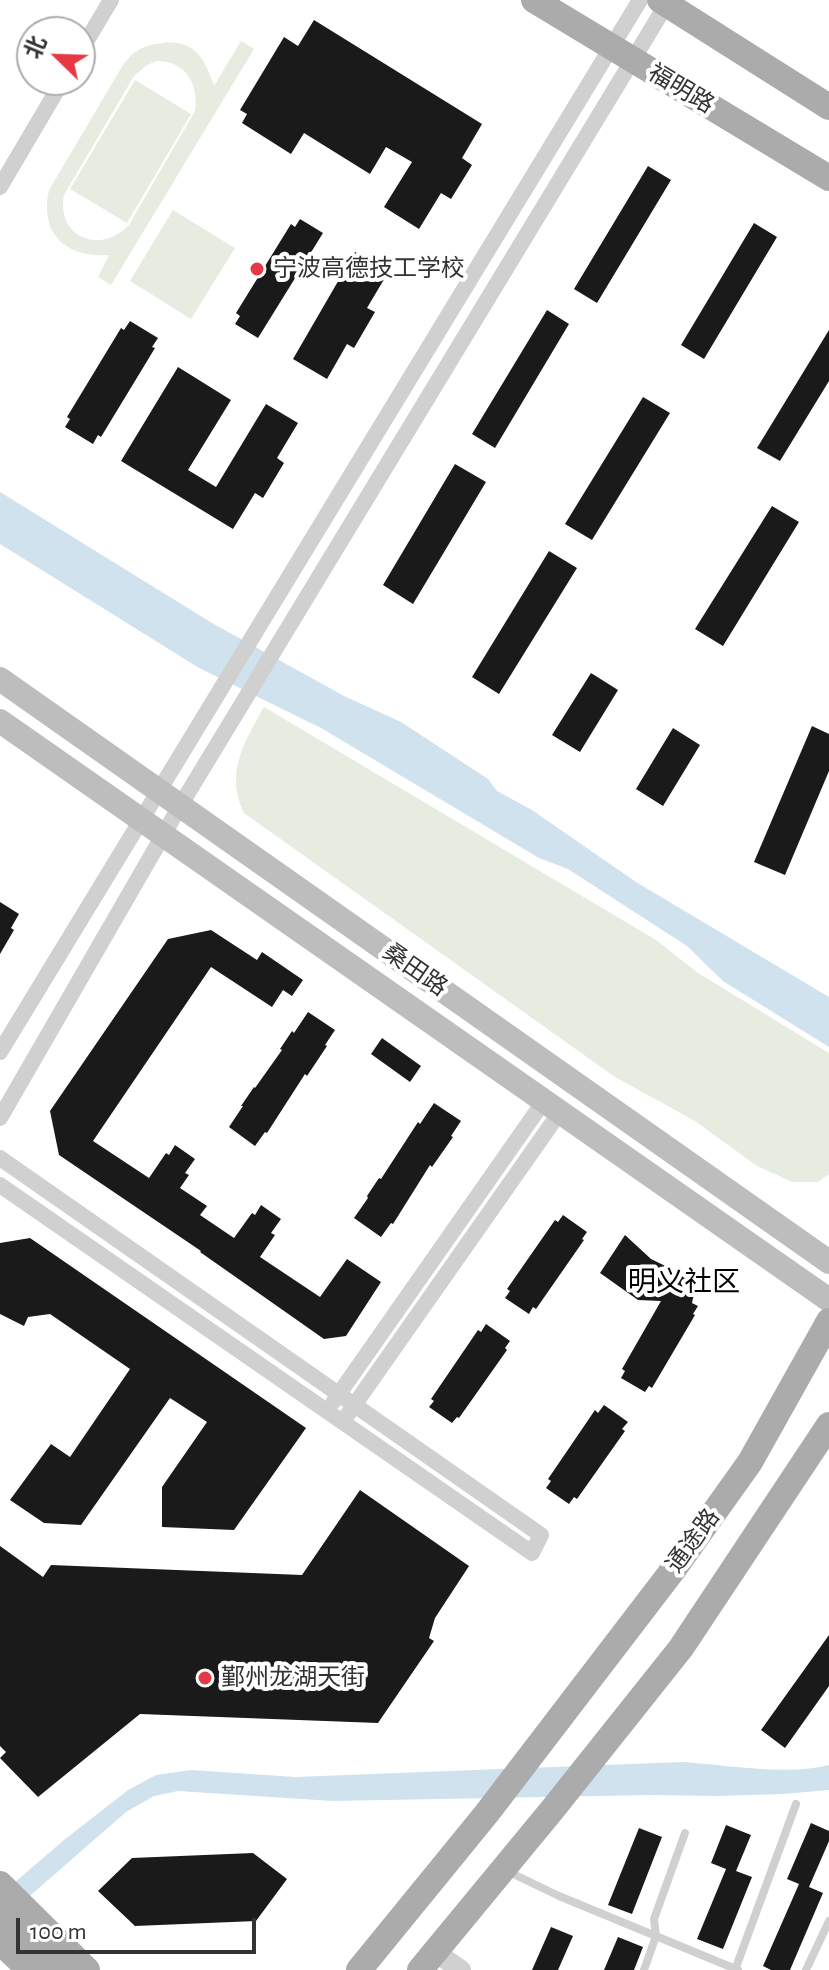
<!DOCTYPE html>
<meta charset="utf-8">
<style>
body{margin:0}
#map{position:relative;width:829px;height:1970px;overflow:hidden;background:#fff;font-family:"Alegreya Sans","Noto Sans SC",sans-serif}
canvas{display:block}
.north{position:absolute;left:16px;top:16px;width:80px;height:80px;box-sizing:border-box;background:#fff;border:2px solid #adadad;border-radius:50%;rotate:293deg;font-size:22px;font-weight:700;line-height:32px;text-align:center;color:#333}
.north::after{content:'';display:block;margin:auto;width:28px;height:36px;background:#e63946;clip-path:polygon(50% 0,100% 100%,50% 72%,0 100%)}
.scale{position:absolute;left:16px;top:1918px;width:240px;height:36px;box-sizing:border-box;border:4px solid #333;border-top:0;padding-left:10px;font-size:24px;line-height:28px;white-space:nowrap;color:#333;-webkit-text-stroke:6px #fff;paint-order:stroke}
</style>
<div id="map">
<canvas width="829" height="1970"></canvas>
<div class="north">北</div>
<div class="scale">100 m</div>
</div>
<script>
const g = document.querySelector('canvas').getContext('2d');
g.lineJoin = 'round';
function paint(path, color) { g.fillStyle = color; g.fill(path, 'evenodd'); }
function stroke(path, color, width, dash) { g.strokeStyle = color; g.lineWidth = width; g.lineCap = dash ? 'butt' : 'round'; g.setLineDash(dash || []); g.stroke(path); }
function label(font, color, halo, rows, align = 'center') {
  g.font = font + ' "Alegreya Sans","Noto Sans SC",sans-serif'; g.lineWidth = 8; g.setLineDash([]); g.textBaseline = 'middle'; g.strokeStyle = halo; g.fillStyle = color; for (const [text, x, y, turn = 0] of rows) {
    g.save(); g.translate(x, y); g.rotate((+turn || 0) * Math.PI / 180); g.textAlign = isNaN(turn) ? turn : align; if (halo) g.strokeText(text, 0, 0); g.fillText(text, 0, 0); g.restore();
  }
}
paint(new Path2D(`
 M241,41L254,49L111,285L98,277L109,255C66,258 39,234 49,190L123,65C132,53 140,47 155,44C191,37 204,54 214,86ZM157,61C186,61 199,84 195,111L129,225C101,255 56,238 64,195L134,76L147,65Z
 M135,80L191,114L127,223L70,189Z
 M173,210L235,248L191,319L130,281Z
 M264,707L656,940L698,973L829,1053V1174L818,1182H792L757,1166L695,1121L615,1077L244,813C224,773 245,741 264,707Z`), '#e6ecdf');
paint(new Path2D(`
 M0,492L212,623L344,696L401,722L488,779L497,791L532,810L636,882L829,997V1047L723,981L687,946L568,869L539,858L321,728L199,668L0,544Z
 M683,1762C727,1765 786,1776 829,1765V1790L783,1794L718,1796L651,1795L333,1801L178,1791L154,1796L126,1812L0,1922V1895L64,1840L128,1790L156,1775L191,1770L295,1777Z`), '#cfe2ee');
paint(new Path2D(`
 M314,20L482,124L462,158L472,165L451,199L441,193L419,229L384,207L412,162L386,147L370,174L304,133L291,154L242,123L247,114L240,110L284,37L298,46Z
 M648,166L671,180L597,303L574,289Z
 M300,219L323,233L258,338L235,324L240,316L236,313L291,224L295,227Z
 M754,223L777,237L704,359L681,345Z
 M355,252L389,271L367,308L375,312L354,348L347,344L327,379L293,359Z
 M547,310L569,324L495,448L472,434Z
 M130,321L158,338L152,347L155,348L101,437L98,435L93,444L65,427L70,419L67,417L121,328L124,330Z
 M829,330V381L780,461L757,448Z
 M178,367L231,400L188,470L216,487L266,404L298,423L277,458L284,463L263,498L255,493L233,529L121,461Z
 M643,397L670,413L592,540L565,524Z
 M455,464L486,482L413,604L383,585Z
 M772,506L799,522L723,646L695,629Z
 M549,551L577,568L499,694L472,677Z
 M591,673L618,690L580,752L552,735Z
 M812,726L829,734V771L785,875L754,862Z
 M673,728L700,745L663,806L636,789Z
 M0,902L19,914L11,928L14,930L0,954Z
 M211,930L257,960L262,952L303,980L292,996L283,990L272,1007L211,967L93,1141L149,1178L166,1153L169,1155L175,1145L195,1159L185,1173L189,1175L180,1188L207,1206L200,1215L234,1238L252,1213L255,1215L261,1205L281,1219L271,1233L275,1235L260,1257L320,1297L347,1259L381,1282L346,1336L324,1339L200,1252L201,1251L59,1155L50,1111L168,939Z
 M308,1012L335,1030L325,1045L327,1046L307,1076L305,1074L267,1133L265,1132L255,1146L229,1127L243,1106H241L254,1087L255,1088L282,1050L280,1049L292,1031L294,1033Z
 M382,1038L421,1066L410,1082L371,1054Z
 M434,1103L461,1121L451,1136L453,1137L432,1167L430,1165L393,1224L391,1223L381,1237L354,1218L368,1198L367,1196L379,1178L381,1179L418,1122L420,1124Z
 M563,1215L587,1232L582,1239L584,1240L536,1309L533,1307L529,1314L505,1298L510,1291L507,1289L555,1220L558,1222Z
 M625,1235L651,1259L690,1278L695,1289L692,1303L698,1306L693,1314L695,1315L652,1388L649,1386L645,1392L621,1378L625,1371L622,1369L661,1301L638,1300L600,1273Z
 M30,1238L306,1428L234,1530L162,1527V1487L207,1422L170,1398L81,1525L44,1523L10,1500L51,1444L70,1457L130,1369L50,1314L28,1317L24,1326L0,1314V1243Z
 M486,1324L510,1341L505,1348L507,1350L459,1418L457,1417L452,1423L429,1407L434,1401L431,1399L478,1330L481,1332Z
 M604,1405L628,1422L622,1429L625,1431L577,1499L574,1497L569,1504L546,1488L551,1481L548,1479L595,1410L598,1413Z
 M360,1490L469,1566L435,1618L429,1638L434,1641L378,1723L140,1714L38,1797L0,1758L6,1752L0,1746V1546L43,1577L51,1565L302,1575Z
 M829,1635V1686L785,1748L761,1730Z
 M811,1823L829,1831V1841L809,1887L823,1893L790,1970H771L763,1966L799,1884L787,1879Z
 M726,1825L751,1835L736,1871L752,1877L723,1949L697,1939L726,1869L711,1863Z
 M639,1828L662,1837L632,1914L608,1905Z
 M253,1853L287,1879L256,1921L135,1926L98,1891L132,1858Z
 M551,1927L573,1936L558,1970H532Z
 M618,1937L643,1947L634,1970H604Z`), '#1a1a1a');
stroke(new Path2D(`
 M507,1871L559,1896L738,1970
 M644,1970L656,1936L654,1919L685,1833
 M735,1970L796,1804
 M806,1970L829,1921`), '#d0d0d0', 8);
stroke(new Path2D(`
 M80,52L111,0
 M0,187L63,80
 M0,1052L640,0
 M0,1118L180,806L669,0
 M0,1158L541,1535L532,1553L0,1185
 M334,1401L544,1101
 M348,1414L560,1112`), '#d0d0d0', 16);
stroke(new Path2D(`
 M435,1952L461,1970`), '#d0d0d0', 20);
stroke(new Path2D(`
 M0,679L829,1262
 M0,721L829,1300`), '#bdbdbd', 24);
stroke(new Path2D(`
 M534,0L829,178
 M660,0L829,107
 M0,1884L87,1970
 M0,1913L58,1970
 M0,1942L30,1970
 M359,1970L487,1813L676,1566L750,1462L829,1321
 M420,1970L552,1810L681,1648L829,1425`), '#ababab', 26);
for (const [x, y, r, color] of [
 [257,269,8,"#e63946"],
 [205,1678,8,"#e63946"]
]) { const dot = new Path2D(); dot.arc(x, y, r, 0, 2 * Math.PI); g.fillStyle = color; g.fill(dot); stroke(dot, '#fff', 3); }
label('24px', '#333', '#fff', [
 ["福明路",681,89,31],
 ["桑田路",415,970,35],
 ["通途路",693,1541,-54]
]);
label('24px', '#333', '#fff', [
 ["宁波高德技工学校",273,269],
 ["鄞州龙湖天街",221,1678]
], 'left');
label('28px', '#000', '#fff', [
 ["明义社区",684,1283]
]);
</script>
